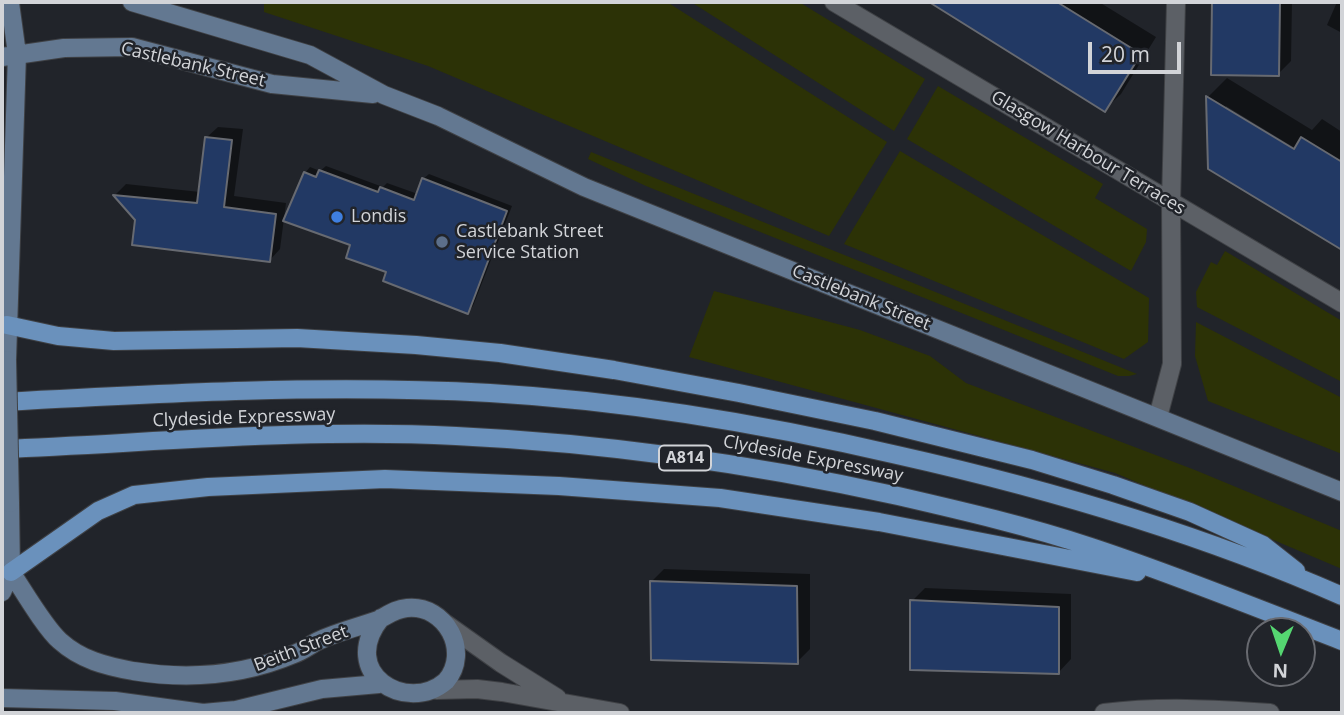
<!DOCTYPE html>
<style>
body{margin:0}
#map{position:relative;width:1344px;height:715px;overflow:hidden;background:#21242a;font-family:"Open Sans",sans-serif}
canvas{display:block}
.frame{position:absolute;inset:0;border:4px solid #d2d4d8;pointer-events:none}
.north{position:absolute;left:1246px;top:617px;width:70px;height:70px;box-sizing:border-box;background:#21242a;border:2px solid #686a70;border-radius:50%;rotate:182deg;font-size:19px;font-weight:700;line-height:28px;text-align:center;color:#d2d4d8}
.north::after{content:'';display:block;margin:auto;width:24px;height:32px;background:#55d671;clip-path:polygon(50% 0,100% 100%,50% 72%,0 100%)}
.scale{position:absolute;left:1088px;top:42px;width:93px;height:32px;box-sizing:border-box;border:4px solid #d2d4d8;border-top:0;padding-left:9px;font-size:21px;line-height:24px;white-space:nowrap;color:#d2d4d8;-webkit-text-stroke:5px #21242a;paint-order:stroke}
</style>
<div id="map">
<canvas width="1344" height="715"></canvas>
<div class="frame"></div>
<div class="north">N</div>
<div class="scale">20 m</div>
</div>
<script>
const g = document.querySelector('canvas').getContext('2d');
g.lineJoin = 'round';
function paint(path, color) { g.fillStyle = color; g.fill(path, 'evenodd'); }
function stroke(path, color, width, dash) { g.strokeStyle = color; g.lineWidth = width; g.lineCap = dash ? 'butt' : 'round'; g.setLineDash(dash || []); g.stroke(path); }
function label(font, color, halo, rows, align = 'center') {
  g.font = font + ' "Open Sans",sans-serif'; g.lineWidth = 5; g.setLineDash([]); g.textBaseline = 'middle'; g.strokeStyle = halo; g.fillStyle = color; for (const [text, x, y, turn = 0] of rows) {
    g.save(); g.translate(x, y); g.rotate((+turn || 0) * Math.PI / 180); g.textAlign = isNaN(turn) ? turn : align; if (halo) g.strokeText(text, 0, 0); g.fillText(text, 0, 0); g.restore();
  }
}
paint(new Path2D(`
 M264,2H667L887,142L829,236L428,66L264,12Z
 M691,2H799L925,79L894,131Z
 M938,86L1103,184L1095,198L1147,229L1146,242L1131,271L907,139Z
 M900,151L1149,298L1148,342L1124,359L844,244Z
 M591,152L1137,374L1129,376H1118L646,186L588,159Z
 M1225,251L1342,321V382L1197,307L1196,292L1211,262L1217,265Z
 M714,291L860,330L930,356L966,383L1195,470L1342,531V569L1115,473L689,357Z
 M1196,322L1342,398V454L1208,401L1195,356Z`), '#2c3206');
paint(new Path2D(`
 M932,2H1099L1156,37L1121,94L1104,110Z
 M1214,2H1292L1291,61L1278,74L1213,73Z
 M1337,2H1342V33L1327,25Z
 M1227,78L1312,130L1322,119L1342,132V248L1210,168L1208,97ZM1226,106L1303,153L1301,156L1226,110Z
 M218,127L243,129L234,196L286,203L280,249L269,261L137,220L115,195L126,184L200,192L206,138Z
 M326,166L383,187L387,183L418,194L423,179L429,174L512,206L473,306L468,312L388,271L353,244L305,173L310,167L320,171Z
 M664,569L810,574V649L797,662L651,582Z
 M925,588L1071,594V659L1058,673L912,601Z`), '#0007');
const building = new Path2D(`
 M929,2H1057L1141,54L1105,112Z
 M1212,2H1280L1279,76L1211,75Z
 M1206,96L1294,149L1301,137L1342,162V250L1208,169Z
 M205,137L232,140L224,207L276,214L270,262L132,245L135,220L113,195L197,203Z
 M319,170L378,192L380,187L414,200L422,178L507,211L468,314L383,281L386,272L346,258L350,245L283,221L304,172L316,177Z
 M650,581L797,586L798,664L651,660Z
 M910,600L1059,607V674L910,670Z`);
paint(building, '#223964');
stroke(building, '#676a71', 2);
const street = new Path2D(`
 M834,2L1342,303
 M1158,417L1172,364L1171,203L1176,2
 M446,624L501,663L557,698
 M436,690L477,689L502,692L620,713
 M1104,713C1159,706 1215,709 1270,713`);
const secondary = new Path2D(`
 M132,2L310,55L384,95L438,116L584,187L1342,492
 M2,57L64,48L132,47L272,84L373,94
 M7,360L17,54L10,3
 M11,572C23,590 45,628 60,641C81,660 106,666 133,671C189,680 242,676 294,654C303,651 310,645 318,641C337,632 358,627 378,620C388,615 395,609 407,608C446,604 471,652 446,681C407,715 337,673 381,618
 M2,592L11,572L10,503
 M2,698L115,701L203,713L236,710L322,689L379,684`);
const primary = new Path2D(`
 M7,325L58,336L114,341L297,338L416,345L500,353L614,370L739,393L875,421L1032,460L1113,485L1190,512L1263,545L1296,571
 M2,402C164,393 327,384 490,393C627,401 764,424 897,455C1049,489 1199,533 1342,596
 M2,449C151,443 306,428 456,436C604,443 753,464 898,496C963,511 1028,526 1091,547C1176,575 1259,609 1342,641
 M11,572L98,511L134,495L208,487L385,479L559,486L720,498L879,522L1137,572`);
stroke(street, '#3f4145', 20);
stroke(secondary, '#3f4145', 20);
stroke(primary, '#3f4145', 20);
stroke(street, '#5c6066', 18);
stroke(secondary, '#637891', 18);
stroke(primary, '#6a91bc', 18);
const secondaryBridge = new Path2D(`
 M7,360L10,503`);
stroke(secondaryBridge, '#3f4145', 20, []);
stroke(secondaryBridge, '#637891', 18);
for (const [x, y, r, color] of [
 [337,217,7,"#3f7fe0"],
 [442,242,7,"#5c6f8a"]
]) { const dot = new Path2D(); dot.arc(x, y, r, 0, 2 * Math.PI); g.fillStyle = color; g.fill(dot); stroke(dot, '#21242a', 2.5); }
for (const [x, y, w] of [
 [685,458,52]
]) { const box = new Path2D(); box.roundRect(x - w / 2, y - 12.5, w, 25, 5); g.fillStyle = '#21242a'; g.fill(box); stroke(box, '#d2d4d8', 2); }
label('bold 16px', '#d2d4d8', null, [
 ["A814",685,458]
]);
label('18px', '#d2d4d8', '#21242a', [
 ["Castlebank Street",193,65,13],
 ["Glasgow Harbour Terraces",1088,153,31],
 ["Castlebank Street",861,298,22],
 ["Clydeside Expressway",244,418,-2],
 ["Clydeside Expressway",813,459,11],
 ["Beith Street",301,649,-21]
]);
label('18px', '#d2d4d8', '#21242a', [
 ["Londis",351,217],
 ["Castlebank Street",456,232],
 ["Service Station",456,253]
], 'left');
</script>
